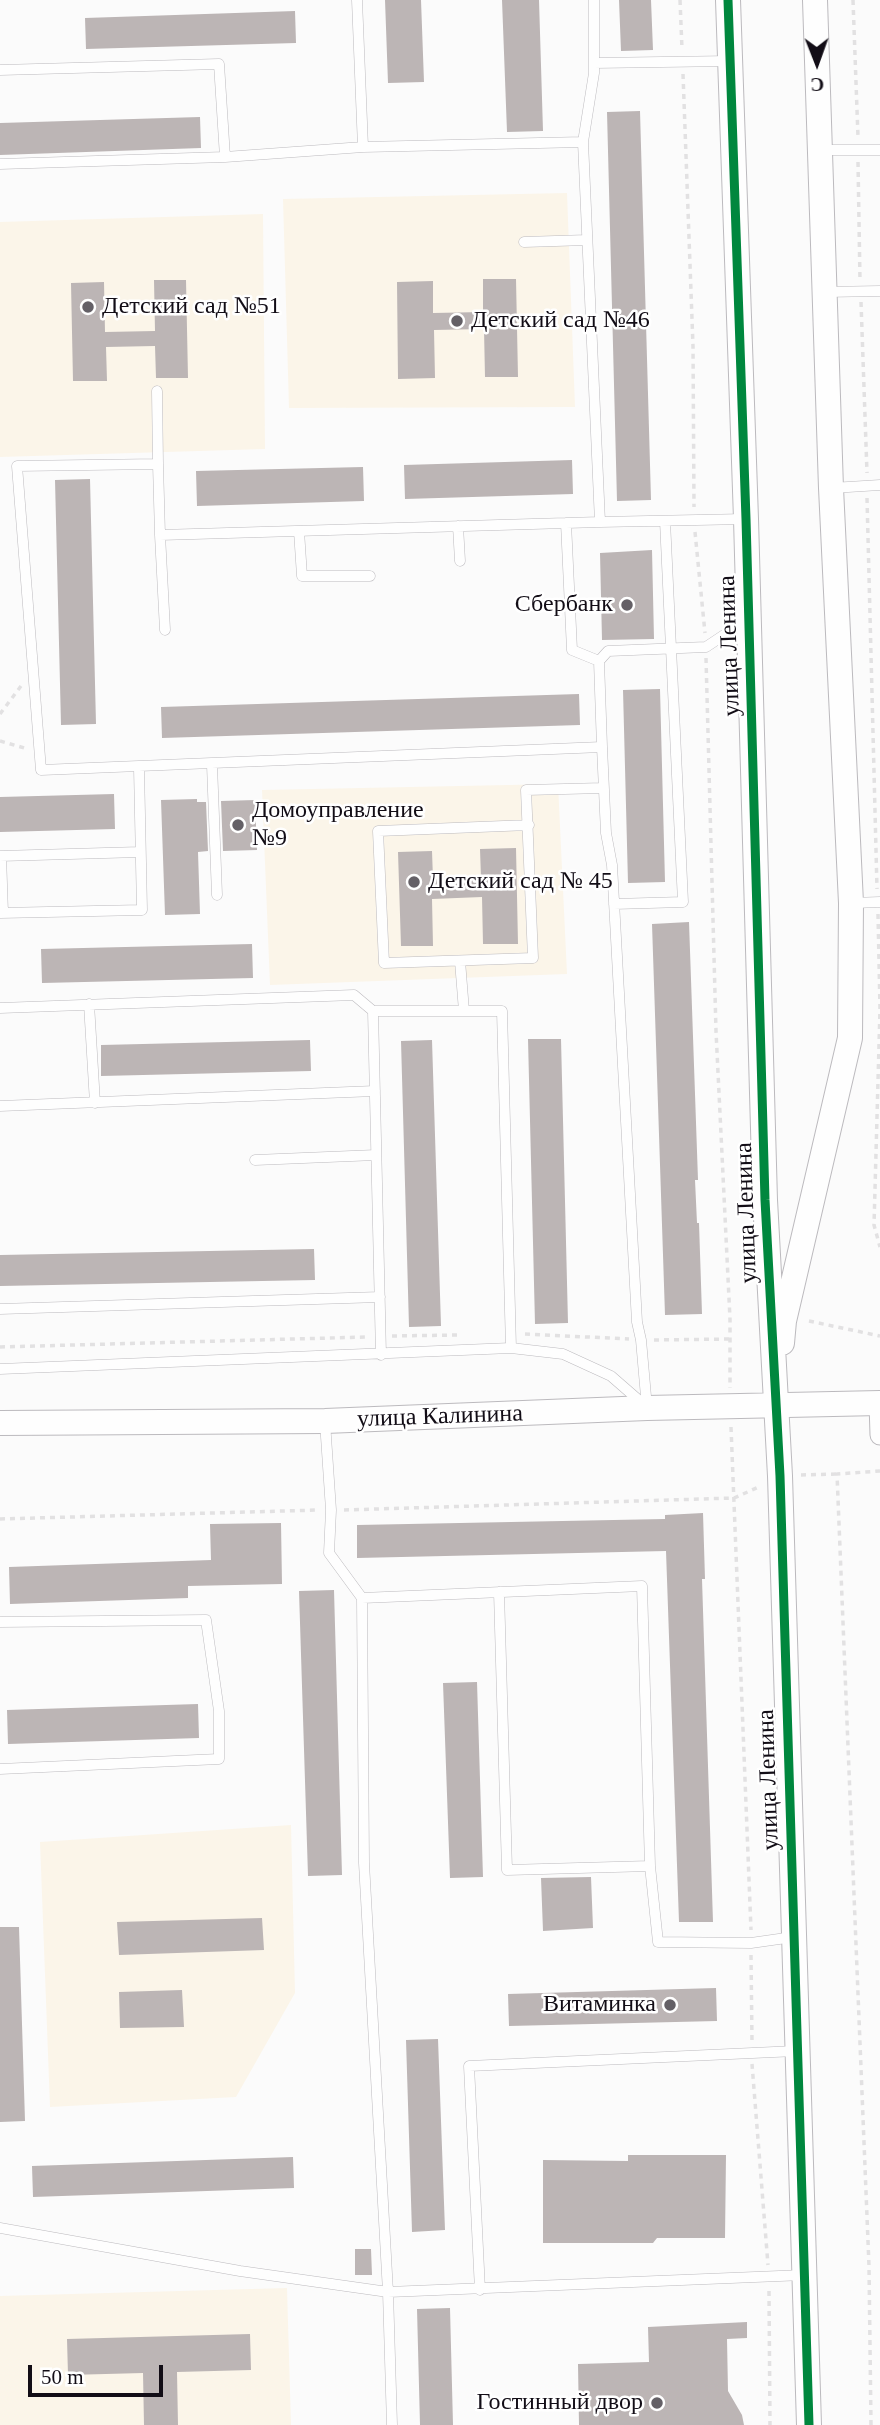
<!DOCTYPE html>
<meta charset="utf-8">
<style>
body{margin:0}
#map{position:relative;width:880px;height:2425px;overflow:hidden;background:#fbfbfb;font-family:Georgia,serif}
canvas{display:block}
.north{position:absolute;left:782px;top:28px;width:70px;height:70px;-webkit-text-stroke:5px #fff;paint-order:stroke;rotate:179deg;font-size:19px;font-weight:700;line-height:28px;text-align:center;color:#120d16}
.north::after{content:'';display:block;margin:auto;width:24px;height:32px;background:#120d16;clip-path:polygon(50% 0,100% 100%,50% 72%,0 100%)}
.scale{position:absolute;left:28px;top:2365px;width:135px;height:32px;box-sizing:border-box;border:4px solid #120d16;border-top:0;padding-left:9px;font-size:21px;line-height:24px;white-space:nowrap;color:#120d16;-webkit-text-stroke:5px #fff;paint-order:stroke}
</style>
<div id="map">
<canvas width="880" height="2425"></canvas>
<div class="north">С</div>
<div class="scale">50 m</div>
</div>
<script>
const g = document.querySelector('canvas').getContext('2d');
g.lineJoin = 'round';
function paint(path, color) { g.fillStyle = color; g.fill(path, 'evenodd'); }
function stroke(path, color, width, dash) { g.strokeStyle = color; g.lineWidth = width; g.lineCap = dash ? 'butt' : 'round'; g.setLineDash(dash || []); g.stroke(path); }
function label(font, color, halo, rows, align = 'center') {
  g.font = font + ' Georgia,serif'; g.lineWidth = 5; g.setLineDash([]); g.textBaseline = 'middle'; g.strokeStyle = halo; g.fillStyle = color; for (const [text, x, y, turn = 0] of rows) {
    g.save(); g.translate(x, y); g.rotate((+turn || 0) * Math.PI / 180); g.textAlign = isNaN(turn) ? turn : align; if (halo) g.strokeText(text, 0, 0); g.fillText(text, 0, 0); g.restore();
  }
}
paint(new Path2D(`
 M567,193L575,407L289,408L283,199Z
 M263,214L265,449L0,457V222Z
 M558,784L567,974L270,985L262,790Z
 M291,1825L295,1993L236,2097L50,2107L40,1842Z
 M287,2288L291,2425H0V2296Z`), '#fbf5e9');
paint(new Path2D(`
 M385,0H421L424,82L388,83Z
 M502,0H539L543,131L507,132Z
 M619,0H651L653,50L621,51Z
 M295,11L296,43L86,49L85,18Z
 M640,111L651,500L617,501L607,112Z
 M200,117L201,148L0,155V123Z
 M483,279H516L518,377H485L484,329L434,330L435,378L398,379L397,282L433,281V313L483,312Z
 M154,280H186L188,378H156L155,346L106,347L107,381H73L71,283L104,282L105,332L155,331Z
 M572,460L573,494L405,499L404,465Z
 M363,467L364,501L197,506L196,471Z
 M90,479L96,724L61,725L55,480Z
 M652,550L654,639L602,640L600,553Z
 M660,689L665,882L628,883L623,690Z
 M579,694L580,725L162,738L161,707Z
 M114,794L115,829L0,832V797Z
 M197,799V802H206L208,851L198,852L200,914L165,915L161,800Z
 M255,800L257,850L223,851L221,801Z
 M516,848L518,944H483L482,897L432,899L433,946H401L398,852L432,851L433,879L481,878L480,849Z
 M689,922L698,1180H695L697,1223H699L702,1314L665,1315L652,924Z
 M252,944L253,978L42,983L41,949Z
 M528,1039H561L568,1323L535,1324Z
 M310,1040L311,1071L101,1076V1045Z
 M432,1040L441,1326L409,1327L401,1041Z
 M314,1249L315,1280L0,1286V1255Z
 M703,1513L705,1579H702L713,1922H679L666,1551L357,1558V1525L665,1519V1515Z
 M281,1523L282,1584L188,1586V1598L10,1604L9,1567L211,1560L210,1524Z
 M334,1590L342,1875L308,1876L299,1591Z
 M477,1682L483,1877L450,1878L443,1683Z
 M198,1704L199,1738L8,1744L7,1710Z
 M591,1877L593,1928L543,1931L541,1878Z
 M262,1918L264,1950L119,1955L117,1922Z
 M0,1927H19L25,2121L0,2122Z
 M716,1988L717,2021L509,2026L508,1994Z
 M182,1990L184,2027L120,2028L119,1992Z
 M438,2039L445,2230L412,2232L406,2040Z
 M628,2155H726L725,2238H657L653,2243H543V2160L628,2161Z
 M293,2157L294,2188L33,2197L32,2166Z
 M355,2249H371L372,2275H355Z
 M450,2308L453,2425H420L417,2309Z
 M747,2322V2338L727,2339L728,2391L742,2415L744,2425H579L578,2364L649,2362L648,2327Z
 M250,2334L251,2370L177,2372L178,2425H144L143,2373L68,2375L67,2339Z`), '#bcb5b5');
const service = new Path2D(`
 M357,0L363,147
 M594,63L730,61
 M0,70L219,64L225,157
 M583,142L594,73V0
 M821,150H880
 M0,164L225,157L363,147L583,142L600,522L745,519
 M524,242L587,240
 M825,292L880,291
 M157,391L158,464
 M832,488L880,485
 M600,522L160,535L158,464L17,466L41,770L602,747L606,833L612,865L637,1322L641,1340L647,1408
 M566,523L572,650L599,661
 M458,526L460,561
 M299,531L302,576H370
 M160,535L165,630
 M602,747L599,661L608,651L706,647L745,621
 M212,765L217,895
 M529,825L378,831L384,963L533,958L526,790L603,788
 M0,856L140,852
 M1,856L3,913
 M853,903L880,902
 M614,904L683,902L665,521
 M0,913L142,910L139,768
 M460,961L464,1011
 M89,1004L95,1103
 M0,1008L354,995L373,1011H502L511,1348
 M373,1011L381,1355
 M0,1106L375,1091
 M255,1160L376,1155
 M0,1309L380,1297
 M0,1369L511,1348L563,1354L611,1376L642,1403
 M325,1422L331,1510L329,1553L362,1598L642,1586L650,1866L658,1942L751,1943L793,1937
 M499,1592L507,1870L650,1866
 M362,1598L364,1863L388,2292L392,2425
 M0,1622L206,1620L219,1711V1759L0,1769
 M0,2228L240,2271L388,2292L804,2275
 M480,2290L469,2066L796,2051`);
const minor = new Path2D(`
 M879,1403L880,1435`);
const tertiary = new Path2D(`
 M728,0L746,519L765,1200L780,1476L809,2425
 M782,1343L784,1321L850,1038L851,903L831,488L815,0
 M0,1423L325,1421L647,1408L880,1403`);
stroke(service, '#bcbabe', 11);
stroke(minor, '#bcbabe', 21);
stroke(tertiary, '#bcbabe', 26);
stroke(new Path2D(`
 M680,0L682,49
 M853,0L858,137
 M683,74L693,346L694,507
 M858,162L860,281
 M861,302L867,473
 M867,498L877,889
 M695,532L705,633
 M706,658L716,1031L730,1319V1388
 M0,714L21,686
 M0,741L28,749
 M878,914L880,1009L874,1225L880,1247
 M809,1321L880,1336
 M525,1334L629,1339
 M392,1336L458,1335
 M654,1340L729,1339
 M0,1347L367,1337
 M731,1427L751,1930
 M801,1475L837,1474
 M344,1510L734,1498L761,1486
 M0,1519L319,1510
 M751,1955L752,2042
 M752,2064L768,2265
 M769,2291L770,2425
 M871,2425L869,2266L837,1474L880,1471`), '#e2e1e2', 3.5, [5, 5]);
stroke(service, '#fefefe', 10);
stroke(minor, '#fefefe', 19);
stroke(tertiary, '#fefefe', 24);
stroke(new Path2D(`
 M728,0L746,519L765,1200L780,1476L809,2425`), '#00873e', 9);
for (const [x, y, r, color] of [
 [88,307,7,"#646066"],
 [457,321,7,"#646066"],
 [627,605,7,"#646066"],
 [238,825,7,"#646066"],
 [414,882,7,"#646066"],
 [670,2005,7,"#646066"],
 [657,2403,7,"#646066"]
]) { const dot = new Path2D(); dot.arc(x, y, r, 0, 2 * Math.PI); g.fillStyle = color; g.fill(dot); stroke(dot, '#fff', 2.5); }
label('24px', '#120d16', '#fff', [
 ["Детский сад №51",102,307],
 ["Детский сад №46",471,321],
 ["Сбербанк",613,605,"right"],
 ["Домоуправление",252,811],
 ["№9",252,839],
 ["Детский сад № 45",428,882],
 ["Витаминка",656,2005,"right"],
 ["Гостинный двор",643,2403,"right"]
], 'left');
label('24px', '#120d16', '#fff', [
 ["улица Ленина",730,646,-92],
 ["улица Ленина",747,1213,-92],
 ["улица Калинина",440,1417,-2],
 ["улица Ленина",769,1780,-92]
]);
</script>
